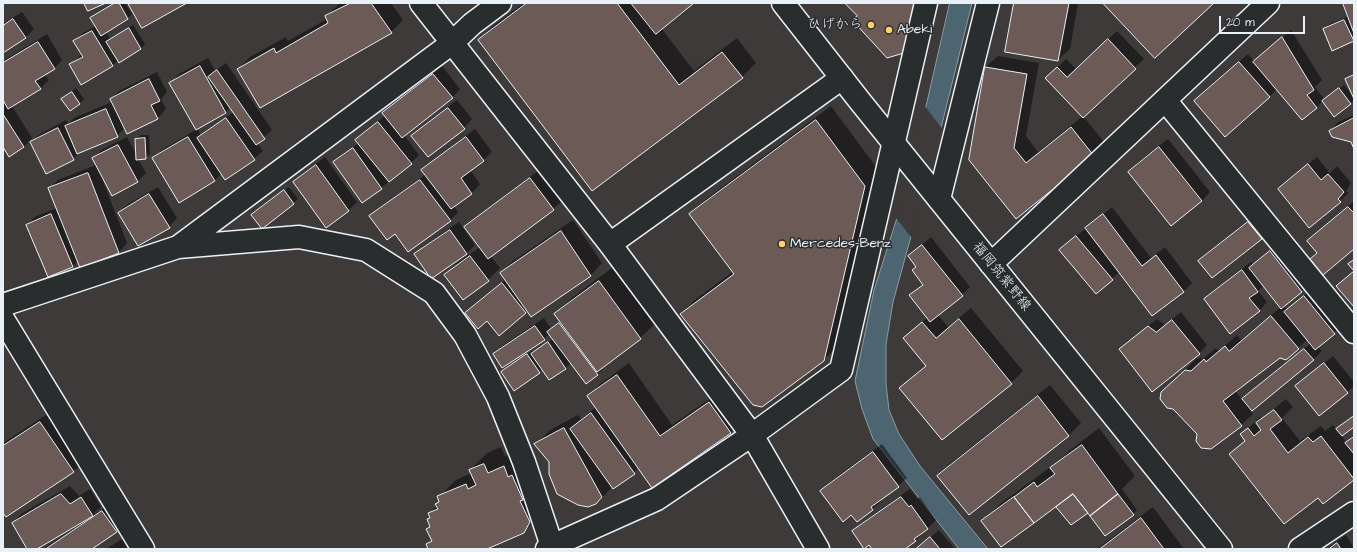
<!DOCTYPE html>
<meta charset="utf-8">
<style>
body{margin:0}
#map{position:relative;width:1357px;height:552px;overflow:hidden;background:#3e3a3a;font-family:"Architects Daughter",sans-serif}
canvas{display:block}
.frame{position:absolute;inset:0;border:4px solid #e8f1f8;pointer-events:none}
.scale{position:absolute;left:1219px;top:16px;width:86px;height:18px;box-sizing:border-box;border:2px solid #e8f1f8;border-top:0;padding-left:5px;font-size:12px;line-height:14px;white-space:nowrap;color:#e8f1f8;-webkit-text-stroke:3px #2a2d2e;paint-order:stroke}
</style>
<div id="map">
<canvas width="1357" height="552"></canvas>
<div class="frame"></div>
<div class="scale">20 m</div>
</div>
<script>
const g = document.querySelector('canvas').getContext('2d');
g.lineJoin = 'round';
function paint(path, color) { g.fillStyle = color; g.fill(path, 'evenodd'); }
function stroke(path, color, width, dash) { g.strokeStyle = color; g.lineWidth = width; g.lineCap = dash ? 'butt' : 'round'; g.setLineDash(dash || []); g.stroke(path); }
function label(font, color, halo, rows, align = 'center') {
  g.font = font + ' "Architects Daughter","Klee One",sans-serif'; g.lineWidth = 3; g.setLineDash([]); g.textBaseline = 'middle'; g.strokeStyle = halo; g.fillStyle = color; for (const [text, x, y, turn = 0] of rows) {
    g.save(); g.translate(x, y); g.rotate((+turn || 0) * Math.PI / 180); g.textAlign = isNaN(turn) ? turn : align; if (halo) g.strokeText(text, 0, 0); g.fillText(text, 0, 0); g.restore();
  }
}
const water = new Path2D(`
 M950,3H972L943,120L893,302L886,344V384L889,410L899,434L920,466L988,549H959L873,439L862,409L855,381L874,290L896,221L927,102Z`);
paint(water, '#4c6570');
stroke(water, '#8a9da6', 1);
paint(new Path2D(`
 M924,105L943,130L912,238L895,217Z`), '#3e3a3a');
paint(new Path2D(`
 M114,3H125L132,14L128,18L106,31L110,39L133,25L145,44L141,49L119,62L118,60L113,65L82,83L71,64L82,54L75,41L83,33L96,26L92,18L96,14Z
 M340,3H391L403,20L391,32L238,69L250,57L286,37L288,41L327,19L326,16Z
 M524,3H693L662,29L694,71L737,38L756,63L742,77L592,190L479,41L493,26Z
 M1015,3H1078L1070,49L1058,60L1007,51Z
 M1344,3H1354L1353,41L1324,30L1328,25L1349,16Z
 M22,12L34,29L25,38L3,52V24Z
 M1291,30L1322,80L1315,87L1325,100L1344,85L1354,97V100L1351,103L1334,116L1323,101L1316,108L1277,89L1269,97L1204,93L1248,54L1255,62Z
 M1117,31L1144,59L1083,116L1105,143L1016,217L986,67L998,56L1039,63L1026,136L1038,152L1083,116L1055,70L1066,59L1076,69Z
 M47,34L62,60L54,69L44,74L49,80L41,88L12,106L32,138L24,147L3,146V61Z
 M208,58L215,71L226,63L272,130L257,143L263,151L254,159L222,173L214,181L154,158L162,150L197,129L171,83L179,74ZM231,107L234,112L207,130L201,136L197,128L226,112Z
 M442,66L460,89L452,98L404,135L419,155L411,163L381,188L335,162L343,154L359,143L357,140L385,115L384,113L392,104Z
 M157,72L167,92L161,99L166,109L158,118L128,133L125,128L117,136L80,152L73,159L31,142L40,134L66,120L68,124L74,118L112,102L111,99L119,91Z
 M76,88L84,99L80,104L63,99Z
 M457,100L472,119L464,128L412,136L421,128Z
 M831,106L879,171L838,346L823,360L681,314L696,299L734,271L691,214L705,200Z
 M1354,115V146L1351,141L1330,131L1338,122Z
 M475,129L492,152L483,160L470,170L480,184L472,193L454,206L458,212L450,221L395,233L371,216L379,208L426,174L423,170L431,162Z
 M141,135H149L150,154L145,158L138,159L146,173L138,181H103L127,243L119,252L80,267L78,261L73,266L27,225L36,216L57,208L50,188L58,180L96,165L93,159L101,150L127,137L137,156L136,139Z
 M1168,139L1210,192L1202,201L1129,172L1137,163Z
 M325,157L357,202L349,210L326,226L294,182L302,174Z
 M1317,157L1330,173L1337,166L1351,183L1346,191L1349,193L1309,227L1279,189L1287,181Z
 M539,170L562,201L553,209L491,256L500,268L488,280L446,275L457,263L480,247L465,227L474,219Z
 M158,187L177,218L169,227L119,213L128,204Z
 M289,187L298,199L262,227L257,211Z
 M1354,201V247L1311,259L1318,252L1309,241Z
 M1112,207L1151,258L1165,247L1192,283L1184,291L1152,315L1119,272L1112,279L1069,242Z
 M1257,214L1270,230L1261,238L1212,277L1199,261L1208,253Z
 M573,220L602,263L591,275L531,316L528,311L499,334L488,320L466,313L506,279L501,273L513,261Z
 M459,222L475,245L466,254H416L424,246Z
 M931,237L970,287L962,295L938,315L948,327L971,308L1023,371L1011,383L900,388L926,365L904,338L928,317L911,295L923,284L917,266L909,256Z
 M1279,244L1310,283L1284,305L1287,310L1313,288L1343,325L1318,347L1322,351L1313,360L1250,411L1253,414L1241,425L1198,434L1174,408V381L1197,358L1203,359L1216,348L1219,351L1237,335L1241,340L1281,307L1264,285L1258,291L1267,302L1259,311L1205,299L1214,291L1251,262L1253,265ZM1308,339L1311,343L1252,391L1242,400L1235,390L1280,357L1298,348Z
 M616,265L658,321L640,338L600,368L602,370L597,374L571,363L565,368L549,379L543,369L514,390L507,368L532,351L534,353L553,339L549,334L544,339L494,354L502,346L544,318L551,329L561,322L556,314L573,297Z
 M1181,312L1207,345L1199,354L1120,349L1128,341L1157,319L1165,325Z
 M1333,356L1354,382V386L1347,392L1297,386Z
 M629,363L672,425L721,391L742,421L730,433L639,468L613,488L612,487L596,504L550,462L536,444L550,430L578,415L581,419L596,407L588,396L600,384Z
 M1050,385L1081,423L1069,435L969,514L938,476L950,464Z
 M1286,399L1293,407L1282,418L1300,441L1321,426L1325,431L1333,425L1337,430L1354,416V426L1341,435L1347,443L1354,436V479L1319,496L1230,454L1246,440L1242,434L1254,423L1260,417L1262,419Z
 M52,411L85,460L73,472L3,511V443Z
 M1099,428L1135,476L1122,489L1137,510L1133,514L1088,511L1058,507L1062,502L1061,501L983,522L1000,504L1052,466L1053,467L1069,451Z
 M882,444L907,478L898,486L880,500L881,501L873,509L857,521L852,514L822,491L830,482Z
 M501,447L505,456L521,450L541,515L523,532L485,549H430L427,544L432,540L428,529L431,526L428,519L431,516L429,513L437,506L436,504L440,500L439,497L456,480L471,473L470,470L487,453Z
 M70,486L79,496L90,489L101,507L94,513L95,514L111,503L124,523L116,531L90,549H43L76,527V525L35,549H28L13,523L21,514Z
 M910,489L917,499L920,497L936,520L916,540L903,549H873L869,544L853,531L862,523Z
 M1153,507L1184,549H1097Z
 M939,530L955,549H918L926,541Z
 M1346,535L1354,549H1326Z
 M124,538L131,549H106Z`), '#0007');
const building = new Path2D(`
 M84,3H106L88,11Z
 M115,3H119L128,19L101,36L90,18Z
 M128,3H187L142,28Z
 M351,3H371L392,33L260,108L237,69L274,48L276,53L328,23L325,16Z
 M527,3H617L679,85L722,52L743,78L592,191L478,40Z
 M631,3H694L656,34Z
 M845,3H914L904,53L887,58L852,20L857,16Z
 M1014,3H1069L1058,61L1005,52Z
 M1103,3H1214L1155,58Z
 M1343,3H1354V33Z
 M13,19L26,38L3,53V26Z
 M1344,20L1354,41L1332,51L1323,29Z
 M129,28L141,49L119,63L106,42Z
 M92,31L113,66L81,85L69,64L83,57L73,41Z
 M1282,37L1314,90L1307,95L1317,108L1302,120L1253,62Z
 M1108,39L1136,69L1083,118L1045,78L1057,67L1067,77Z
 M38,42L55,69L35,81L41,89L8,109L3,100V63Z
 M1239,62L1270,97L1225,137L1194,101Z
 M200,66L226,113L196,130L169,83Z
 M985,67L1027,74L1014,148L1026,163L1071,127L1094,156L1016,219L969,160Z
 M217,70L265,139L256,145L208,77Z
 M433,74L453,98L402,138L382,113Z
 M1354,75V99L1345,79Z
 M149,79L160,101L151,105L158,119L127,134L110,99Z
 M1339,88L1351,104L1334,117L1322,101Z
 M72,92L80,104L70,111L61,99Z
 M448,108L465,129L428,157L411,136Z
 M106,109L118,137L77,154L65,126Z
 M3,114L24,147L9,157L3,147Z
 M226,118L255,160L225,180L197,138Z
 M1354,118V149L1351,142L1332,137L1329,131Z
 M816,120L865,186L824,361L762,407L753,405L680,314L734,274L689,214Z
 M378,122L412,164L389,182L355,140Z
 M58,128L74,160L46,174L30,142Z
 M188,137L215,181L179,203L152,158Z
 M466,137L484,161L461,178L472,194L451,209L421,170Z
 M145,138L146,159L136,160L135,139Z
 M118,145L138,182L112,196L92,158Z
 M1159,147L1202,201L1171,226L1128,172Z
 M353,148L382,189L362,203L333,162Z
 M1308,164L1321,180L1328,174L1344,192L1338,199L1341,202L1309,228L1278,189Z
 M316,165L349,211L326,228L293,182Z
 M88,173L119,253L80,268L48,188Z
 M530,178L554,210L488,259L464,227Z
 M420,180L451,221L408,252L395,234L387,240L369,216Z
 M284,190L294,204L262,229L251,215Z
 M149,194L170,228L138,246L118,213Z
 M1348,207L1354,213V249L1323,275L1310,259L1317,253L1307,241Z
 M51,214L73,267L48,277L26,225Z
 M1103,214L1142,266L1156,255L1184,292L1152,316L1085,228Z
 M1248,222L1262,239L1212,278L1198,261Z
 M450,230L467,254L431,279L414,254Z
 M561,231L591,276L531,317L500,273Z
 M1076,236L1113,280L1096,294L1059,250Z
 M922,245L963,296L930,322L909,295L923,285L912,270L916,267L908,256Z
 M1270,251L1302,292L1281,309L1249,268Z
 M470,256L489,281L463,300L444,275Z
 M1354,260V307L1336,286L1354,271L1348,264Z
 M1242,270L1258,292L1249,298L1260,311L1230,334L1204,299Z
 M599,281L641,339L597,372L554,314Z
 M502,283L526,313L499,336L487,321L478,329L465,313Z
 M1304,296L1335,334L1315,350L1284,312Z
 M1271,316L1299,349L1286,360L1280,358L1223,401L1242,426L1211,449L1201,448L1196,441L1197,434L1173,409L1167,408L1160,399L1161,392L1185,370L1191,371L1204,359L1206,362L1225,346L1229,351Z
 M959,319L1012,384L942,440L899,388L926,366L903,338L922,322L936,338Z
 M1172,320L1200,354L1152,392L1119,349L1148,326L1156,332Z
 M559,323L598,375L586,384L547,332Z
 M535,326L545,340L502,368L493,354Z
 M548,342L566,369L549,380L531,354Z
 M1304,349L1314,360L1252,411L1242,399Z
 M527,354L540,373L514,391L501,372Z
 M1324,363L1348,393L1319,416L1295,386Z
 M617,375L660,436L709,402L731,433L652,488L587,396Z
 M1038,396L1069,436L969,515L937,476Z
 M1274,410L1282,420L1270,429L1288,453L1308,437L1313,442L1321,436L1354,479V480L1323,504L1318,498L1284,524L1229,454L1245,441L1240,434L1248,428L1254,436L1261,430L1256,423Z
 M591,413L635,474L613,489L570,429Z
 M1354,416V427L1342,436L1336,429Z
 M40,422L74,472L6,517L3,513V446Z
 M564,428L602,497L596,504L588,507L578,505L557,494L549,474V462L534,444Z
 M1354,437V454L1345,443Z
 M1082,445L1118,494L1090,516L1073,494L1034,523L1014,497L1034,482L1037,487L1055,474L1050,468Z
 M873,452L899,487L871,507L873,510L857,522L851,515L843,522L820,491Z
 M484,464L488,473L504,466L508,477L512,475L523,500L520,501L530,522L524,533L487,549H428L426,544L432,541L426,529L430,527L427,519L430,518L428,513L438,509L435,504L439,502L437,496L466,484L468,489L476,485L469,470Z
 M61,494L70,504L81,497L93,516L37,549H27L12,523Z
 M1073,494L1088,513L1071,525L1056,507Z
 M1118,494L1134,515L1105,536L1090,516Z
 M901,497L909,507L911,505L928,529L914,539L916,541L905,549H872L869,545L864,549L852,531Z
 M1014,497L1034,523L1001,547L981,521Z
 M102,511L117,532L92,549H46Z
 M1141,518L1164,549H1100Z
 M930,537L940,549H916Z
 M1337,543L1341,549H1329Z`);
paint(building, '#6c5a57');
stroke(building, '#e8f1f8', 1);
const minor = new Path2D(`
 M421,3L610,244L752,435L818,549
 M1165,100L1354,332
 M939,199L988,3
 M610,244L842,78
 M178,247L452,43L472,24L500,3
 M991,264L1268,3
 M3,305L178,247L299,237L366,250L434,293L465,335L498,397L524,462L552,546
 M3,319L143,549
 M547,549L552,546L657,499L752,435L841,370L926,3
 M1300,549L1354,513`);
const major = new Path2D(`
 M783,3L859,100L1221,549`);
stroke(minor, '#e8f1f8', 25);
stroke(major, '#e8f1f8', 25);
stroke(minor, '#2a2d2e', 22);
stroke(major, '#2a2d2e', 22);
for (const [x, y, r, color] of [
 [871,25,4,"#ffd166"],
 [889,30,4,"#ffd166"],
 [782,244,4,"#ffd166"]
]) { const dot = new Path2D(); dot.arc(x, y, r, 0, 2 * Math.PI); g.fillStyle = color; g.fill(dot); stroke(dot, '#2a2d2e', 1.5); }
label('14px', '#e8f1f8', '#2a2d2e', [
 ["ひげから",863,25,"right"],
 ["Abeki",897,30],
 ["Mercedes-Benz",790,244]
], 'left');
label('14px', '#e8f1f8', '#2a2d2e', [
 ["福岡筑紫野線",1001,277,51]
]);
</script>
